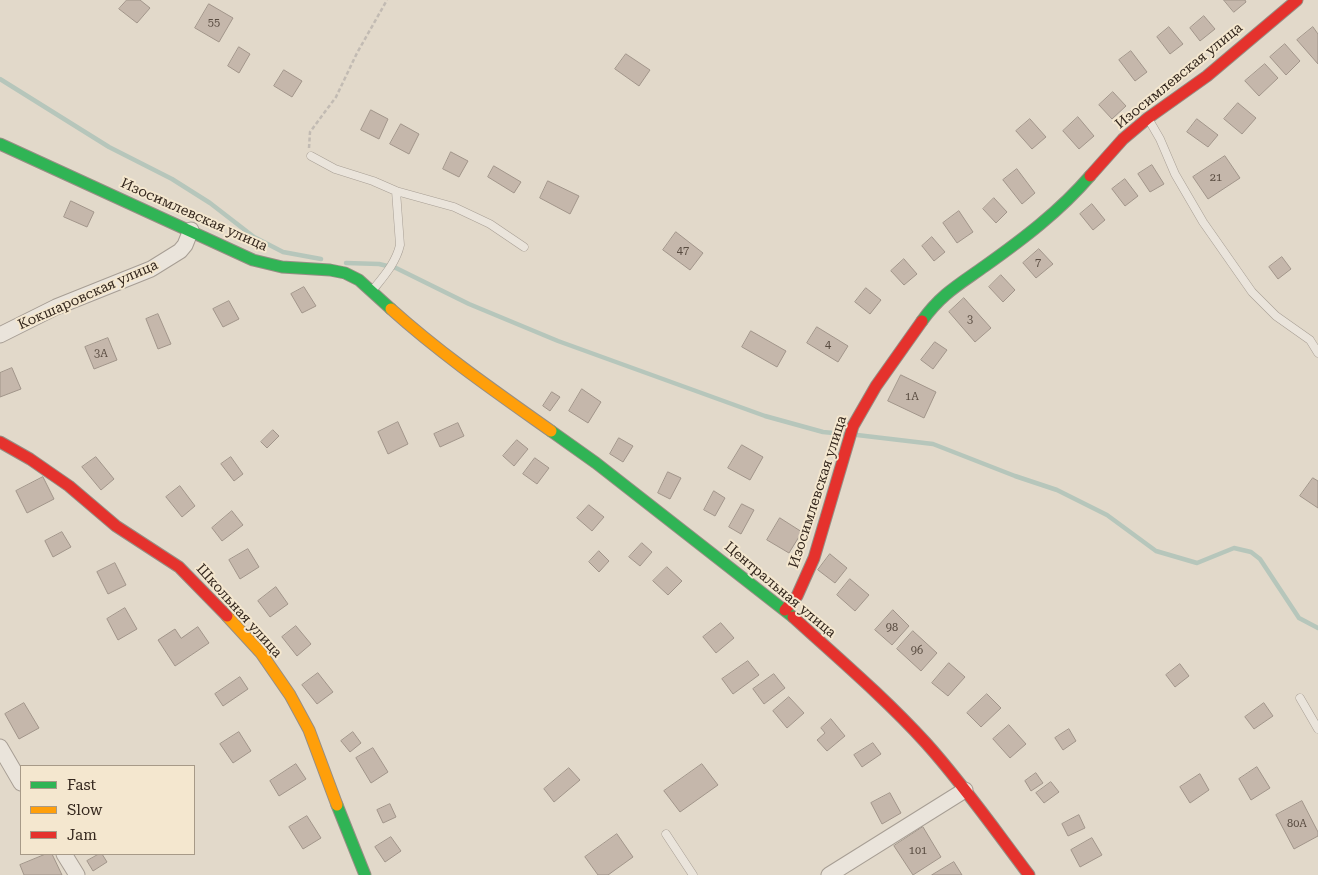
<!DOCTYPE html>
<meta charset="utf-8">
<style>
body{margin:0}
#map{position:relative;width:1318px;height:875px;overflow:hidden;background:#e2d9ca;font-family:"Roboto Serif",serif}
canvas{display:block}
.legend{position:absolute;left:20px;top:765px;width:175px;height:90px;box-sizing:border-box;background:#f4e7cf;border:1px solid #a79a88;margin:0;padding:6px 9px;list-style:none;font-size:15px;color:#34271d}
.legend li{display:flex;align-items:center;gap:10px;height:25px}
.legend b{width:25px;border:1px solid #a79a88}
</style>
<div id="map">
<canvas width="1318" height="875"></canvas>
<ul class="legend">
<li><b style="height:6px;background:#30b455"></b>Fast</li>
<li><b style="height:6px;background:#ff9f0a"></b>Slow</li>
<li><b style="height:6px;background:#e5322d"></b>Jam</li>
</ul>
</div>
<script>
const g = document.querySelector('canvas').getContext('2d');
g.lineJoin = 'round';
function stroke(path, color, width, dash) { g.strokeStyle = color; g.lineWidth = width; g.lineCap = dash ? 'butt' : 'round'; g.setLineDash(dash || []); g.stroke(path); }
function paint(path, color) { g.fillStyle = color; g.fill(path, 'evenodd'); }
function label(font, color, halo, rows, align = 'center') {
  g.font = font + ' "Roboto Serif",serif'; g.lineWidth = 4; g.setLineDash([]); g.textBaseline = 'middle'; g.strokeStyle = halo; g.fillStyle = color; for (const [text, x, y, turn = 0] of rows) {
    g.save(); g.translate(x, y); g.rotate((+turn || 0) * Math.PI / 180); g.textAlign = isNaN(turn) ? turn : align; if (halo) g.strokeText(text, 0, 0); g.fillText(text, 0, 0); g.restore();
  }
}
stroke(new Path2D(`
 M0,79L109,147L172,179L210,203L254,237L283,252L321,259
 M346,263L379,264L396,268L469,304L558,341L765,416L823,432L844,434
 M857,435L933,444L1015,476L1057,490L1107,515L1156,551L1197,563L1234,548L1251,552L1260,559L1299,618L1318,628`), '#b6c6bb', 4.5);
const building = new Path2D(`
 M127,0H140L150,8L137,23L119,9Z
 M1224,0H1245L1246,2L1234,12Z
 M209,4L233,18L219,42L195,28Z
 M1204,16L1215,29L1200,41L1190,28Z
 M1169,27L1183,44L1170,54L1157,37Z
 M1313,27L1318,34V64L1297,40Z
 M1285,44L1300,61L1286,75L1270,57Z
 M239,47L250,54L239,73L228,66Z
 M1131,51L1147,72L1135,81L1119,60Z
 M626,54L650,70L639,86L615,69Z
 M1265,64L1278,78L1259,96L1245,81Z
 M284,70L302,81L292,97L274,86Z
 M1113,92L1126,106L1112,119L1099,105Z
 M1238,103L1256,118L1242,134L1224,119Z
 M371,110L388,119L379,139L361,130Z
 M1078,117L1094,136L1079,149L1063,131Z
 M1030,119L1046,137L1032,149L1016,131Z
 M1197,119L1218,135L1208,147L1187,132Z
 M401,124L419,134L409,154L390,144Z
 M451,152L468,161L459,177L443,169Z
 M1225,156L1240,178L1208,199L1193,177Z
 M1152,165L1164,184L1150,192L1138,174Z
 M494,166L521,182L514,193L488,177Z
 M1017,169L1035,193L1022,204L1003,180Z
 M1125,179L1138,196L1125,206L1112,189Z
 M548,181L579,196L570,214L540,198Z
 M994,198L1007,212L996,223L983,209Z
 M71,201L94,212L87,227L64,217Z
 M1092,204L1105,220L1093,230L1080,214Z
 M959,211L973,232L957,243L943,223Z
 M676,232L703,253L690,270L663,250Z
 M932,237L945,252L934,261L922,246Z
 M1039,249L1053,264L1036,278L1023,263Z
 M1282,257L1291,269L1278,279L1269,267Z
 M904,259L917,274L904,285L891,271Z
 M1001,275L1015,290L1003,302L989,287Z
 M304,287L316,306L302,313L291,294Z
 M866,288L881,300L870,314L855,302Z
 M964,298L991,328L975,342L949,312Z
 M229,301L239,319L223,327L213,309Z
 M158,314L171,344L158,349L146,319Z
 M817,327L848,346L838,362L807,343Z
 M751,331L786,351L777,367L742,347Z
 M108,338L117,360L94,369L85,347Z
 M935,342L947,350L933,369L921,360Z
 M12,368L21,389L0,397V373Z
 M901,375L936,392L924,418L888,401Z
 M582,389L601,402L588,423L569,411Z
 M552,392L560,397L550,411L543,406Z
 M398,422L408,444L388,454L378,432Z
 M458,423L464,436L440,447L434,434Z
 M273,430L279,436L267,448L261,442Z
 M619,438L633,446L623,462L610,454Z
 M517,440L528,449L514,466L503,456Z
 M742,445L763,457L750,480L728,468Z
 M96,457L114,479L101,490L82,467Z
 M231,457L243,474L234,481L221,464Z
 M535,458L549,468L537,484L523,474Z
 M668,472L681,478L670,499L658,493Z
 M43,477L54,499L27,513L16,491Z
 M1313,478L1318,481V508L1300,496Z
 M180,486L195,506L182,517L166,497Z
 M714,491L725,498L715,516L704,510Z
 M742,504L754,510L741,534L729,527Z
 M589,505L604,517L592,531L577,518Z
 M232,511L243,525L222,541L212,528Z
 M780,518L802,532L789,553L767,540Z
 M62,532L71,547L53,557L45,541Z
 M642,543L652,552L640,566L629,557Z
 M248,549L259,567L240,579L229,560Z
 M599,551L609,561L599,572L589,562Z
 M830,554L847,568L835,583L818,570Z
 M115,563L126,585L108,594L97,572Z
 M667,567L682,581L668,595L653,581Z
 M850,579L869,595L855,611L837,595Z
 M276,587L288,604L270,617L258,601Z
 M125,608L137,629L118,640L107,619Z
 M893,610L909,626L892,645L875,630Z
 M721,623L734,638L716,653L703,637Z
 M296,626L311,644L297,656L282,637Z
 M198,627L209,643L175,666L158,640L175,629L181,638Z
 M913,631L937,653L921,671L897,649Z
 M748,661L759,675L733,694L722,679Z
 M949,663L965,677L948,696L932,683Z
 M1180,664L1189,676L1175,687L1166,675Z
 M318,673L333,692L317,704L302,685Z
 M774,674L785,688L764,704L753,689Z
 M240,677L248,689L223,706L215,694Z
 M987,694L1001,708L981,727L967,713Z
 M789,697L804,713L787,728L773,711Z
 M24,703L39,728L19,739L5,714Z
 M1264,703L1273,716L1254,729L1245,717Z
 M831,719L845,736L827,751L817,740L825,733L821,728Z
 M1009,725L1026,744L1010,758L993,739Z
 M1069,729L1076,741L1063,750L1055,738Z
 M239,732L251,751L233,763L220,744Z
 M353,732L361,743L350,752L341,741Z
 M873,743L881,754L862,767L854,755Z
 M373,748L388,772L371,783L356,758Z
 M296,764L306,779L279,796L270,781Z
 M702,764L718,785L680,812L664,791Z
 M1257,767L1270,788L1251,800L1239,779Z
 M569,768L580,780L554,802L544,789Z
 M1036,773L1043,783L1031,791L1025,781Z
 M1200,774L1209,790L1190,803L1180,787Z
 M1051,782L1059,792L1044,803L1036,793Z
 M890,793L901,813L882,824L871,803Z
 M1302,801L1318,832V836L1294,849L1276,815Z
 M390,804L396,817L383,823L377,810Z
 M1079,815L1085,828L1068,836L1062,824Z
 M307,816L321,838L303,849L289,827Z
 M923,827L941,857L913,875L894,846Z
 M617,834L633,857L608,875H598L585,857Z
 M391,837L401,851L385,862L375,847Z
 M1092,838L1102,855L1080,867L1071,850Z
 M46,854H52L62,875H24L20,865Z
 M99,854H102L107,862L93,871L87,861Z
 M954,862L962,875H932Z`);
paint(building, '#c5b7ab');
stroke(building, '#a1958a', 1);
const lane = new Path2D(`
 M1149,120L1160,139L1175,174L1203,222L1252,292L1276,316L1310,340L1318,353
 M311,156L335,169L373,181L396,191L454,207L490,224L524,247
 M372,291C383,277 396,263 400,245L396,191
 M1300,698L1318,729
 M666,834L693,875`);
const street = new Path2D(`
 M0,335L56,307L151,269L180,251L185,245L191,230
 M0,747L21,783
 M64,854L77,875
 M829,875L965,790`);
const fast = new Path2D(`
 M0,144L253,260L282,267L330,270L345,273L359,280L391,309
 M922,321C941,294 960,284 985,266C1023,239 1060,211 1090,176
 M551,431L596,463L793,617
 M337,805L365,875`);
const slow = new Path2D(`
 M391,309C441,354 496,392 551,431
 M227,616L261,653L290,695L309,730L337,805`);
const jam = new Path2D(`
 M1090,176L1123,139L1148,118L1207,76L1297,0
 M0,442L30,459L69,486L116,526L179,567L227,616
 M785,610L797,596L814,558L853,426L876,386L922,321
 M793,617C838,658 885,698 926,743C963,784 995,830 1029,875`);
stroke(lane, '#a79e94', 9);
stroke(street, '#a79e94', 17);
stroke(fast, '#968e84', 13);
stroke(slow, '#968e84', 13);
stroke(jam, '#968e84', 13);
stroke(new Path2D(`
 M309,148L310,132L336,97L357,53L387,0`), '#c2bbb3', 2.5, [4, 2.5]);
stroke(lane, '#eae4db', 8);
stroke(street, '#eae4db', 15);
stroke(fast, '#30b455', 11);
stroke(slow, '#ff9f0a', 11);
stroke(jam, '#e5322d', 11);
label('11px', '#584b40', null, [
 ["55",214,23],
 ["21",1216,178],
 ["47",683,251],
 ["7",1038,263],
 ["3",970,320],
 ["4",828,345],
 ["3А",101,354],
 ["1А",912,397],
 ["98",892,628],
 ["96",917,651],
 ["80А",1297,824],
 ["101",918,851]
]);
label('14px', '#34271d', '#f4e7cf', [
 ["Изосимлевская улица",1179,76,-39],
 ["Изосимлевская улица",194,215,24],
 ["Кокшаровская улица",88,295,-24],
 ["Изосимлевская улица",818,492,-72],
 ["Центральная улица",780,590,40],
 ["Школьная улица",239,611,48]
]);
</script>
